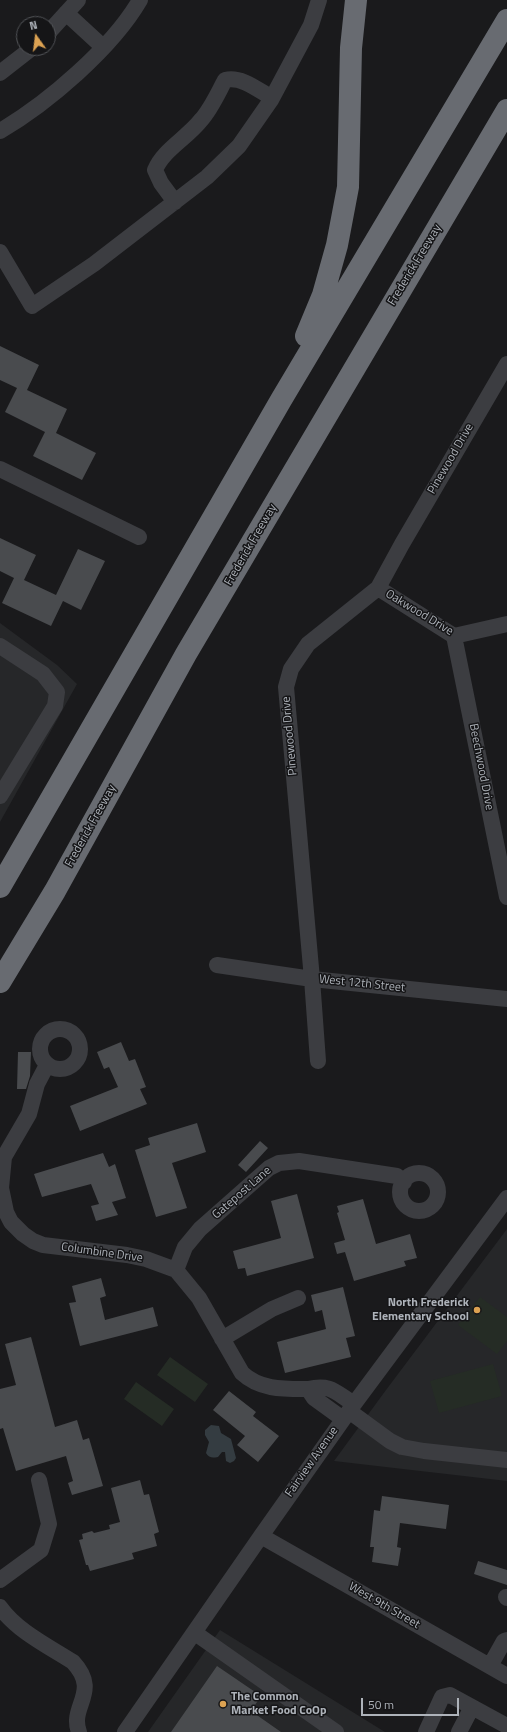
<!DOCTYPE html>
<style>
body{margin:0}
#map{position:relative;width:507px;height:1732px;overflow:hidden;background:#1a1a1c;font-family:"Titillium Web",sans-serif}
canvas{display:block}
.north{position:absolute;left:16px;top:16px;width:40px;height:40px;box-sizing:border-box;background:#151517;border:1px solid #525458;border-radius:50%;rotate:346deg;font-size:11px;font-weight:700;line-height:16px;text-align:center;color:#aeb3ba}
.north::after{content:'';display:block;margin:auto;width:14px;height:18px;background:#dca252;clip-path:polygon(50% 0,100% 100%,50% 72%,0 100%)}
.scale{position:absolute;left:361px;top:1698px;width:98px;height:18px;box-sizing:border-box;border:2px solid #aeb3ba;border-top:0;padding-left:5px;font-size:12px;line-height:14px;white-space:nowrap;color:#aeb3ba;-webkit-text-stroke:3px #151517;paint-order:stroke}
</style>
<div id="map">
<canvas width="507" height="1732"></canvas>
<div class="north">N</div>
<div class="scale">50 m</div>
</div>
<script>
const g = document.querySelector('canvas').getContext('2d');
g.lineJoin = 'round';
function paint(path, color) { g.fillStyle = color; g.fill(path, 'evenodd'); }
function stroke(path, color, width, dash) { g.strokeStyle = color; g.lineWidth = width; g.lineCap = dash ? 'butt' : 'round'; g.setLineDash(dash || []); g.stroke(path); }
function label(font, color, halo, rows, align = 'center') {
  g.font = font + ' "Titillium Web",sans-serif'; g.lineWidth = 3; g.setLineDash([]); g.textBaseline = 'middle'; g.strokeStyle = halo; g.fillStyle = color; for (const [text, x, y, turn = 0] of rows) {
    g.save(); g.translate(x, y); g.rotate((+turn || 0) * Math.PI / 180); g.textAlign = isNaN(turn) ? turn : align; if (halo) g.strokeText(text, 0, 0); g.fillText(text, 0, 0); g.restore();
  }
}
paint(new Path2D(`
 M0,623L57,665L77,684L0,822Z
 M507,1229V1481L334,1461L386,1390Z
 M220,1630L385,1732H148Z`), '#262729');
paint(new Path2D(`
 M480,1297L507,1317V1341L497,1354L458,1325Z
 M170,1357L208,1384L195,1402L157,1375Z
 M493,1364L502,1396L439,1413L430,1381Z
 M136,1382L174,1409L162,1426L124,1399Z`), '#252c25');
paint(new Path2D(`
 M211,1425L219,1426L221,1433L231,1439L236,1458L234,1461L230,1463L226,1461L225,1452H222L218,1457C212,1458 209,1458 206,1453L209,1442L205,1435V1430Z`), '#343c41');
paint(new Path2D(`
 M0,346L39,365L27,390L67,409L56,433L96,453L82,480L33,456L45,432L5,412L17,388L0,380Z
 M0,538L36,555L24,580L56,595L78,549L105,561L81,610L63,601L51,626L2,603L14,578L0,571Z
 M121,1042L129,1061L135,1059L146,1087L140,1089L147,1104L80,1131L70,1106L118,1087L109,1067L104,1069L97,1052Z
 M18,1052H31L30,1076L26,1089H17Z
 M197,1123L206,1152L172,1163L187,1208L156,1217L135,1150L150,1145L148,1138Z
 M260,1141L268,1148L246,1172L238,1165Z
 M103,1153L109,1167L115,1164L126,1198L112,1202L118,1215L96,1221L91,1206L99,1204L91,1184L42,1197L34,1174Z
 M297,1194L314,1258L247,1276L245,1268L238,1269L233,1251L281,1238L271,1201Z
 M363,1199L376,1244L410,1234L417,1258L404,1261L406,1266L354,1281L345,1252L337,1254L334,1243L345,1240L337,1213L339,1212L337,1206Z
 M101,1278L106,1296L100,1298L105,1320L153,1307L158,1326L80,1346L69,1303L76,1302L72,1286Z
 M343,1287L355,1336L346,1338L351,1357L285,1373L277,1342L326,1329L322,1310L315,1312L311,1295Z
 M31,1337L55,1427L77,1420L83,1440L89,1438L103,1486L72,1495L68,1483L73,1481L66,1456L16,1471L3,1428L0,1429V1389L16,1385L5,1344Z
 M229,1391L256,1412L253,1416L279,1436L258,1462L237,1445L245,1436L213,1410Z
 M140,1480L144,1495L149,1494L159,1532L154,1534L157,1546L132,1553L134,1559L90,1571L88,1565H86L79,1540L83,1539L82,1534L92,1531L94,1533L110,1529L109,1525L120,1522L111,1488Z
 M382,1496L449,1505L446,1529L400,1523L397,1547L401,1548L398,1566L372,1562L374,1547H370L374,1510L380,1511Z
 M478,1561L507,1570V1585L474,1574Z
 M217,1666L261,1696L251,1711L281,1732H171Z`), '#494b4e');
stroke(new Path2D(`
 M66,13L103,47
 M48,33L78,0
 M0,73L32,48
 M0,131C48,103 112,48 140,0
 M175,202L161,183L155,170C163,150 187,138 201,120C211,109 218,93 225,80C242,76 258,90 272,98
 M0,252L32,306L94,264L207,177L239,146L271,100L311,25L319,0
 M0,469L139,537
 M378,588L454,636L507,624
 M454,636L507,897
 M0,646L43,674L57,692L55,706L0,796
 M217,965L312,979L507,999
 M40 1049a20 20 0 1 1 40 0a20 20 0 1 1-40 0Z
 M318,1061L312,979L286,687L291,669L308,644L378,588L402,544L507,364
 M47,1065L37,1084L29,1114L4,1157L1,1188L6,1212L11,1222L23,1234L33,1241L43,1245L127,1255L146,1259L176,1270L199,1298L242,1373C260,1390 284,1389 308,1389
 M400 1192a19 19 0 1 1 38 0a19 19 0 1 1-38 0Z
 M176,1270L185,1247L200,1229L269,1168L279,1163L299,1161L397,1176L404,1182
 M222,1339L272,1309L298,1298
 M349,1411L390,1441L402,1447L424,1451L507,1460
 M343,1419L314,1398L308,1389C331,1384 335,1392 354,1404
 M261,1536L507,1676
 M0,1580L41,1550L49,1524L39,1480
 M506,1597L507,1598
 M0,1607C17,1631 48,1646 73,1662C101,1692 69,1706 79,1732
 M195,1633L336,1732
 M490,1666L504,1641L507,1640
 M125,1732L261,1536L354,1404L507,1198
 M426,1732L442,1697L450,1695L507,1726
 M459,1732L472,1707`), '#3c3d41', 16);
stroke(new Path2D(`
 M306,336L323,295L337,245L348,187L351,48L356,0
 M0,887L281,400L507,20
 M0,982L55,891L186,654L507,110`), '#686b71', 22);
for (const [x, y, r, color] of [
 [477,1310,4,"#dca252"],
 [223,1704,4,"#dca252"]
]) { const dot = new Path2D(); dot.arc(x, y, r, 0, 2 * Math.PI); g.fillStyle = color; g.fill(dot); stroke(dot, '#151517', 1.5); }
label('12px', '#aeb3ba', '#151517', [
 ["Frederick Freeway",415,265,-59],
 ["Pinewood Drive",451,459,-60],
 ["Frederick Freeway",251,545,-60],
 ["Oakwood Drive",419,613,31],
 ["Pinewood Drive",290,736,-95],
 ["Beechwood Drive",481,767,79],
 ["Frederick Freeway",91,826,-61],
 ["West 12th Street",362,984,6],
 ["Gatepost Lane",242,1193,-41],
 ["Columbine Drive",102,1253,8],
 ["Fairview Avenue",312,1462,-55],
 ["West 9th Street",384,1606,30]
]);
label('bold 12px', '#aeb3ba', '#151517', [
 ["North Frederick",469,1303],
 ["Elementary School",469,1317],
 ["The Common",231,1697,"left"],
 ["Market Food CoOp",231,1711,"left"]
], 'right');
</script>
